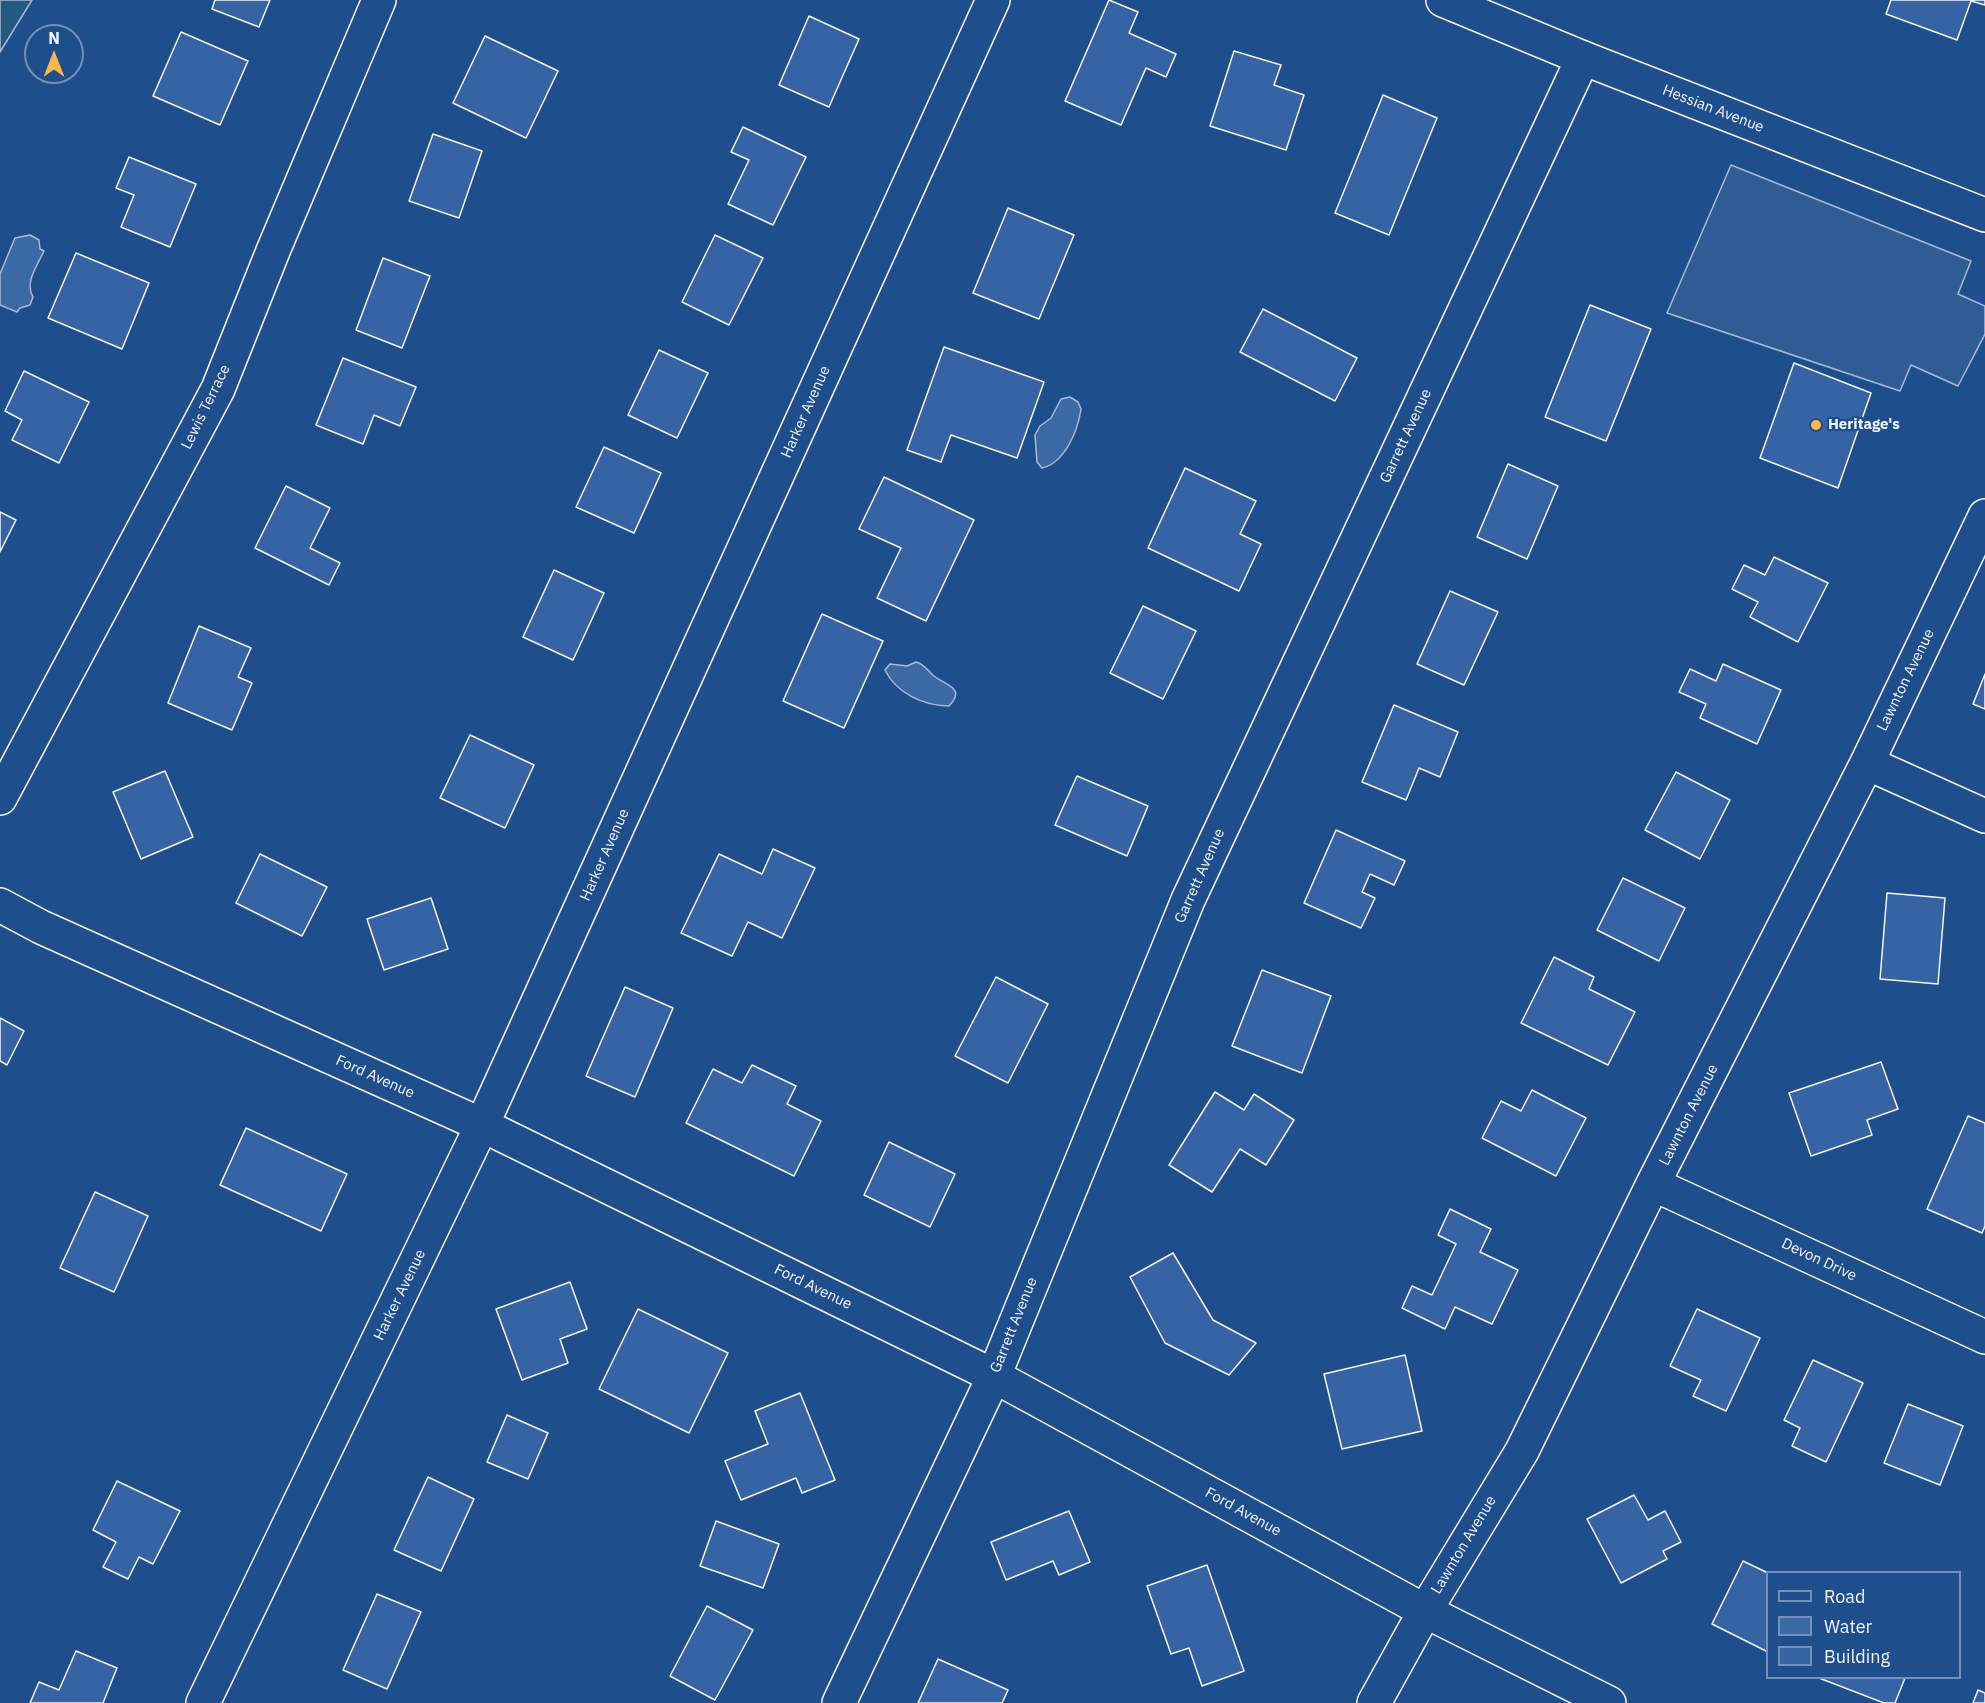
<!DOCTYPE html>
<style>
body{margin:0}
#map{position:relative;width:1985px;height:1703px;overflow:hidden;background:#1f4e8c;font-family:"IBM Plex Sans",sans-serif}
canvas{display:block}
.legend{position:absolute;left:1766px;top:1571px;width:195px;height:108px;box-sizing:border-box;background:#1f4e8c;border:2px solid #7391ba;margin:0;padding:8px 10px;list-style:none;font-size:18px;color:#f2f6ff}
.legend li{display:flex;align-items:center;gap:12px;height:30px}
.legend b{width:30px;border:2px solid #7391ba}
.north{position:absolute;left:24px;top:24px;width:60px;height:60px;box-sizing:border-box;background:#1f4e8c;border:2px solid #7391ba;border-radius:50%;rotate:0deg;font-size:16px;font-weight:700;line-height:24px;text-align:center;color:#f2f6ff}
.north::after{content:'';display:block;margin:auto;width:21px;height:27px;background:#ffb74d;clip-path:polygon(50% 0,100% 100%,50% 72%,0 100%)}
</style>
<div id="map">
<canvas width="1985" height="1703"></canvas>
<ul class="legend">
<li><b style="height:8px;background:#1f4e8c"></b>Road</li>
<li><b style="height:16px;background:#3b69a3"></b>Water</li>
<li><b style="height:16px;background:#3563a3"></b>Building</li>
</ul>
<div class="north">N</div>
</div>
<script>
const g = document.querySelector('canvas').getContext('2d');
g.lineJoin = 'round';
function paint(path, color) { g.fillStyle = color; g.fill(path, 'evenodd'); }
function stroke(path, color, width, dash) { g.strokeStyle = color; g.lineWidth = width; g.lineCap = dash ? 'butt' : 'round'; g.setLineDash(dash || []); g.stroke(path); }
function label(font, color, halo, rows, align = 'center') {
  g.font = font + ' "IBM Plex Sans",sans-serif'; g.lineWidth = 4.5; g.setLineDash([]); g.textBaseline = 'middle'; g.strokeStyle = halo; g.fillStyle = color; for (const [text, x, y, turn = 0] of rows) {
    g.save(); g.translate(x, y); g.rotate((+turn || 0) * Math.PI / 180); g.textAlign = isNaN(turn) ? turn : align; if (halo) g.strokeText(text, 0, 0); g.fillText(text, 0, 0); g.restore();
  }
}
const green = new Path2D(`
 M0,0H32L0,52Z`);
paint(green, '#245a82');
stroke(green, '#a8bbd7', 1.5);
const parking = new Path2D(`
 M1731,165L1971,261L1958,294L1985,306V334L1958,386L1911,365L1900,391L1667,313Z`);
paint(parking, '#305b95');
stroke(parking, '#a8bbd7', 1.5);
const water = new Path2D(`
 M30,235L39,240L40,249L44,251C38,264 24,283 33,297L30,305L20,308L17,312L0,305V274L15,238Z
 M1070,397L1078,402L1081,409C1078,430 1065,463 1042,468L1037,462L1035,435L1040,426L1051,418L1061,399Z
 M916,662C924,664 928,671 934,676C947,686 966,688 949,706C924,706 896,693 885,670L890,664L907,666Z`);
paint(water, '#3b69a3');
stroke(water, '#a8bbd7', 1.5);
const building = new Path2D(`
 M215,0H270L259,27L212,9Z
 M1109,0L1138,12L1129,33L1176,54L1166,77L1146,68L1121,125L1065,101Z
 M1891,0H1985V5L1971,1L1957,40L1886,14Z
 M809,16L859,39L829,107L779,85Z
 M181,32L248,61L220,125L153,96Z
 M485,36L558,71L526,138L453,103Z
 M1234,51L1281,65L1274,85L1304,95L1286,150L1210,126Z
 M1383,95L1437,118L1389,235L1335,213Z
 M743,127L806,157L773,225L728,204L749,160L731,152Z
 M433,134L482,151L459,218L409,201Z
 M129,157L196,184L170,247L121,227L134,195L116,188Z
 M1008,208L1074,235L1039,319L973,293Z
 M715,235L763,258L729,325L682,302Z
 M76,253L149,283L122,349L48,318Z
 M383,258L430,276L402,348L356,330Z
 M1590,305L1651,329L1606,441L1545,417Z
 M1263,309L1357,358L1335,401L1240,352Z
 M944,347L1044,382L1017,458L951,435L941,462L907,450Z
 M659,350L708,373L677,438L628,415Z
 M343,358L416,387L400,426L374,415L363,444L316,425Z
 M1794,363L1871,393L1838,488L1760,458Z
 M24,371L89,402L59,463L12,440L22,420L5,411Z
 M604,447L661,473L634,533L576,507Z
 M1508,464L1558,486L1527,559L1477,537Z
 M1185,468L1256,501L1240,534L1261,544L1239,591L1148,548Z
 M884,477L974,520L926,621L877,598L901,548L859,529Z
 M286,486L330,508L310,548L340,563L329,585L255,548Z
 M0,512L16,520L0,552Z
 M1774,557L1828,583L1798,642L1750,617L1758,602L1732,589L1744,565L1765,575Z
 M554,570L604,593L573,660L523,637Z
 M1450,591L1498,612L1464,685L1417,664Z
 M1143,606L1196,631L1163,699L1110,673Z
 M822,614L883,641L844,728L783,701Z
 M199,626L251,648L238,677L252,683L232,730L168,703Z
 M1723,664L1781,690L1757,744L1700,718L1706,704L1679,692L1690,669L1716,681Z
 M1985,674V709L1973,704Z
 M1394,705L1458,732L1440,777L1419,768L1406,800L1362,782Z
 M470,735L534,765L505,828L440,798Z
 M165,771L193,837L141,859L113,792Z
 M1676,772L1730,800L1700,859L1645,830Z
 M1077,776L1148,806L1127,856L1055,825Z
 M1336,830L1405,861L1394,885L1370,874L1362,892L1375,898L1361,928L1304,903Z
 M773,849L815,868L782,938L748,922L732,956L681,933L719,854L762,874Z
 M260,854L327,887L302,936L236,903Z
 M1623,878L1685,908L1659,961L1597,930Z
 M1887,893L1945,898L1938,984L1880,979Z
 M431,898L448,949L384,970L367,919Z
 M1554,957L1594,977L1589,989L1635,1012L1608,1065L1521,1023Z
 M1262,970L1331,996L1302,1073L1232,1046Z
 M996,977L1048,1004L1008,1083L955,1056Z
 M625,987L673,1008L635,1097L586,1076Z
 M0,1018L24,1031L7,1065L0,1061Z
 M1881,1062L1898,1109L1867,1120L1872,1135L1811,1156L1789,1093Z
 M752,1065L796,1086L787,1104L821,1121L794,1176L686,1123L713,1069L742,1083Z
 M1532,1090L1586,1118L1556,1176L1482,1138L1501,1101L1521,1111Z
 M1215,1092L1244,1110L1254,1094L1294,1120L1266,1165L1240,1149L1212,1192L1169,1165Z
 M1968,1116L1985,1123V1226L1982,1233L1927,1209Z
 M246,1128L347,1174L321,1231L220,1185Z
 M889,1142L955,1174L930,1227L864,1195Z
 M95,1192L148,1216L114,1292L60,1268Z
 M1450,1209L1491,1229L1480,1252L1518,1270L1492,1324L1455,1307L1445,1329L1402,1308L1412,1286L1432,1295L1456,1244L1438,1235Z
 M1173,1253L1213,1320L1256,1343L1229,1375L1165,1343L1130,1277Z
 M570,1282L587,1329L560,1339L568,1363L522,1380L496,1309Z
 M638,1309L728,1353L689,1433L599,1389Z
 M1697,1309L1760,1338L1726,1411L1693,1396L1701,1380L1670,1366Z
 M1405,1355L1422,1431L1342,1449L1324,1374Z
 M1813,1360L1863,1383L1826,1462L1792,1446L1800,1428L1784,1420Z
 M800,1393L835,1480L802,1493L796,1478L741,1500L725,1461L768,1444L755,1411Z
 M1908,1404L1963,1426L1940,1485L1884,1463Z
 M507,1415L548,1433L528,1479L487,1462Z
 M428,1477L474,1499L441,1571L394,1550Z
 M117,1481L180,1511L153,1564L139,1557L128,1579L103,1567L116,1542L93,1530Z
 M1634,1495L1648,1520L1665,1511L1681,1542L1663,1551L1667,1559L1621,1583L1587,1519Z
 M1069,1511L1090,1562L1059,1575L1053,1561L1006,1580L991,1542Z
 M716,1521L779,1544L763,1588L700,1566Z
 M1743,1561L1768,1573V1652L1712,1624Z
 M1207,1565L1244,1671L1202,1686L1189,1648L1171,1654L1147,1586Z
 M377,1594L421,1612L387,1689L343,1670Z
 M707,1606L753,1630L715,1700L670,1676Z
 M76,1651L117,1668L103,1703H30L39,1682L59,1690Z
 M938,1659L1008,1690L1002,1703H918Z
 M1819,1678H1905L1895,1703H1884Z
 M1978,1690L1985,1693V1703H1973Z`);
paint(building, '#3563a3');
stroke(building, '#f2f6ff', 1.5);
const street = new Path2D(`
 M1867,763L1985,816
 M0,798L218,389L273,251L379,0
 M0,905L41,927L482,1125L994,1376L1425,1611L1609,1703
 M1653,1184L1985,1337
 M203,1703L482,1125L993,0
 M839,1703L994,1376L1188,900L1583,58
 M1374,1703L1425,1611L1522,1451L1653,1184L1867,763L1985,516`);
const secondary = new Path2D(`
 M1443,0L1583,58L1985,215`);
stroke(street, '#f2f6ff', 36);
stroke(secondary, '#f2f6ff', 36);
stroke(street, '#1f4e8c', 33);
stroke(secondary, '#1f4e8c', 33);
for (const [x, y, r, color] of [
 [1816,425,6,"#ffb74d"]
]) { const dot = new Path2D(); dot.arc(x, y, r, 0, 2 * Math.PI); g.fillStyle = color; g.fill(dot); stroke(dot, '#1f4e8c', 2); }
label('15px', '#f2f6ff', '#1f4e8c', [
 ["Hessian Avenue",1713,109,21],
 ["Lewis Terrace",206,407,-64],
 ["Harker Avenue",806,412,-66],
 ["Garrett Avenue",1406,436,-65],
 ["Lawnton Avenue",1906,680,-64],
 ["Harker Avenue",605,855,-66],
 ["Garrett Avenue",1200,876,-66],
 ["Ford Avenue",375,1077,24],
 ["Lawnton Avenue",1689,1115,-63],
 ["Devon Drive",1819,1260,25],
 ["Ford Avenue",813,1287,26],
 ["Harker Avenue",400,1295,-64],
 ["Garrett Avenue",1014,1325,-68],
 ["Ford Avenue",1243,1512,29],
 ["Lawnton Avenue",1464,1545,-59]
]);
label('bold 15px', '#f2f6ff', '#1f4e8c', [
 ["Heritage's",1828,425]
], 'left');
</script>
